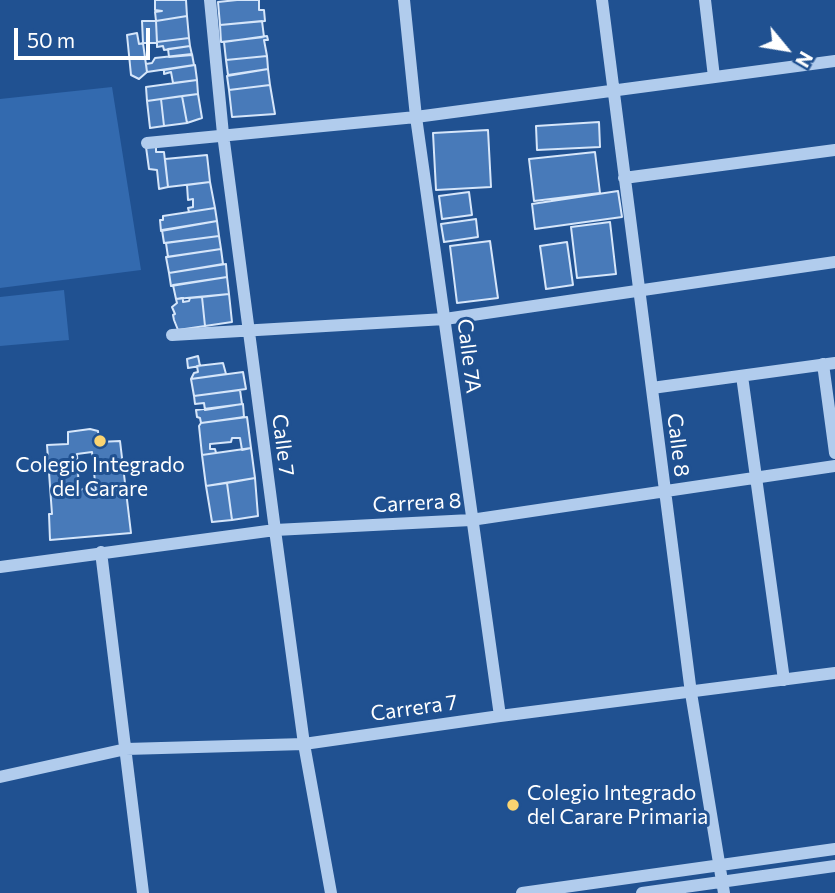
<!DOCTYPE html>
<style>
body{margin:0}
#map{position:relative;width:835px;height:893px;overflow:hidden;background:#205191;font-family:Commissioner,sans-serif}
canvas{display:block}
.north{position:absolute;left:751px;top:14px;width:70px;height:70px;-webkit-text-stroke:5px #205191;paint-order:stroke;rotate:120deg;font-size:19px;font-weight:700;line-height:28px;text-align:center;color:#fff}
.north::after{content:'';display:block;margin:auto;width:24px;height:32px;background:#fff;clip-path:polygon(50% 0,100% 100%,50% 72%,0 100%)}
.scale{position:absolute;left:14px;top:28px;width:136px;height:32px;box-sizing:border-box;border:4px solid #fff;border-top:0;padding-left:9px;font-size:21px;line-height:24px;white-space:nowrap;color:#fff;-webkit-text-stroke:5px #205191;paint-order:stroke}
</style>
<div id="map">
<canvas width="835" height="893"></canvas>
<div class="north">N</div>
<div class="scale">50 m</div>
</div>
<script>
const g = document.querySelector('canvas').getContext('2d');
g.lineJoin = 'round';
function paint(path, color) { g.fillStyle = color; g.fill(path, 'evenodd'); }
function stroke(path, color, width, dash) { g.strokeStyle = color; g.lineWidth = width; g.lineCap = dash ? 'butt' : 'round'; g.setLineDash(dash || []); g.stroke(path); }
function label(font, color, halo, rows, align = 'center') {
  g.font = font + ' Commissioner,sans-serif'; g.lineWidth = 6; g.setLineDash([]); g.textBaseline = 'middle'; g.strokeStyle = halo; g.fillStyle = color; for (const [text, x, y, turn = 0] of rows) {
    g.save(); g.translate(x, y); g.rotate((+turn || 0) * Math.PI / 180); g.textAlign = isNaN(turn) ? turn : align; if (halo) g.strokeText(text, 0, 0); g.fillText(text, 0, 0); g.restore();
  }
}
paint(new Path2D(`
 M112,87L141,270L0,288V99Z
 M64,290L69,340L0,346V297Z`), '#336aaf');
const building = new Path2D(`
 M155,0H186L187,16L156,21L155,12L162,11L155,10Z
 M237,0H259V10H264L265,21L220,25L218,2Z
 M187,16L189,38L157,42L156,21Z
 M142,21H156L157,43H143Z
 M262,21L264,37L221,42L220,25Z
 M137,33L139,44L143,43L147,72L139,79L131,75L127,35Z
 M267,36L268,40H264L267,56L226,60L224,42Z
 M189,38L190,46L164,50L163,46L157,47V42Z
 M190,46L192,55L169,57L168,49Z
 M192,54L194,65L147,72L146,64L152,63L155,58Z
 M267,56L268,69L228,75L226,60Z
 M195,65L197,80L173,83L171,72L164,74V70Z
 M268,69L270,85L229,90L227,76Z
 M197,80L198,94L147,101L146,87Z
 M270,85L275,114L232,117L229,90Z
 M198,94L202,118L187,123L182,96Z
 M182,96L187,123L164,126L161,99Z
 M161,99L164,126L150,128L147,101Z
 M599,122L600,147L537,150L536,126Z
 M488,130L491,187L436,190L433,133Z
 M146,147H156V152H164L168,187L159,189L157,170L149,169Z
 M595,152L600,193L534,201L529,159Z
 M207,155L210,182L168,187L165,159Z
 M210,182L215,208L189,212L188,208L193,207V199L188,200L187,185Z
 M618,191L622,217L535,229L532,204Z
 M469,192L472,215L442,219L439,196Z
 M215,208L217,221L161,231L160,220H163V216Z
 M476,219L478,237L444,242L441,224Z
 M217,221L219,236L164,243L162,230Z
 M610,222L616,274L577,278L571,227Z
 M219,236L221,249L168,257L166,243Z
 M490,241L498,298L457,303L450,246Z
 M567,242L573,285L546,289L540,246Z
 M221,249L223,264L169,273L166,257Z
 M226,264L227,277L171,286L169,273Z
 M227,277L229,294L176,299L173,285Z
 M229,294L232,322L205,326L202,297Z
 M202,297L205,326L178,330L174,320L173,315L175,314L172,307L177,303L176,299L183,298V302L189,301L190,298Z
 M198,356L200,366L188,368L187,359Z
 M223,363L226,374L191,379L194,373L198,372L197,366Z
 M243,372L246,389L194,396L191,379Z
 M240,390L242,404L205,410L204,403L195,404L194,396Z
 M243,404L244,417L201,423L200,418L197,417L196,410Z
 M247,417L251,448L242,450L240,438H232L231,442L210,444V449H215L216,453L202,455L199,426L201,423Z
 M90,429L98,431L99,442L120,441L131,533L50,540L49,514H52L47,445L68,444V432ZM92,452L96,492L88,486L79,491L77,454Z
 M251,448L255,478L206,486L202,455Z
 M255,478L258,516L232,520L227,483Z
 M227,483L232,520L212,522L206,486Z`);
paint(building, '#487ab9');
stroke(building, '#d6e6fa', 2);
stroke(new Path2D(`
 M210,0L223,134L275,530L304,744L331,893
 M404,0L416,117L500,716
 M602,0L691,693L724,893
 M705,0L714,77
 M147,143L416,117L835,61
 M624,178L835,150
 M172,335L445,319L835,262
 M823,364L835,453
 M742,376L784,680
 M652,388L835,363
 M101,552L143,893
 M0,567L275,530L471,520L835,466
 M0,777L126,749L304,744L500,716L835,673
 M522,893L835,849
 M642,893L835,866`), '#b1cced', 12);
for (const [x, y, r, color] of [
 [100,441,7,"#fbd471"],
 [513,805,7,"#fbd471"]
]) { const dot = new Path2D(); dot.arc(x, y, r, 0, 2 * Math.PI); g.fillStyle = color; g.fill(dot); stroke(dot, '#205191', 2.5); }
label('21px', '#fff', '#205191', [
 ["Calle 7A",469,356,83],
 ["Calle 7",283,445,83],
 ["Calle 8",678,445,83],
 ["Carrera 8",417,503,-3],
 ["Carrera 7",414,708,-8]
]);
label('21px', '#fff', '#205191', [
 ["Colegio Integrado",100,465],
 ["del Carare",100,489],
 ["Colegio Integrado",527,793,"left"],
 ["del Carare Primaria",527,817,"left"]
]);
</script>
